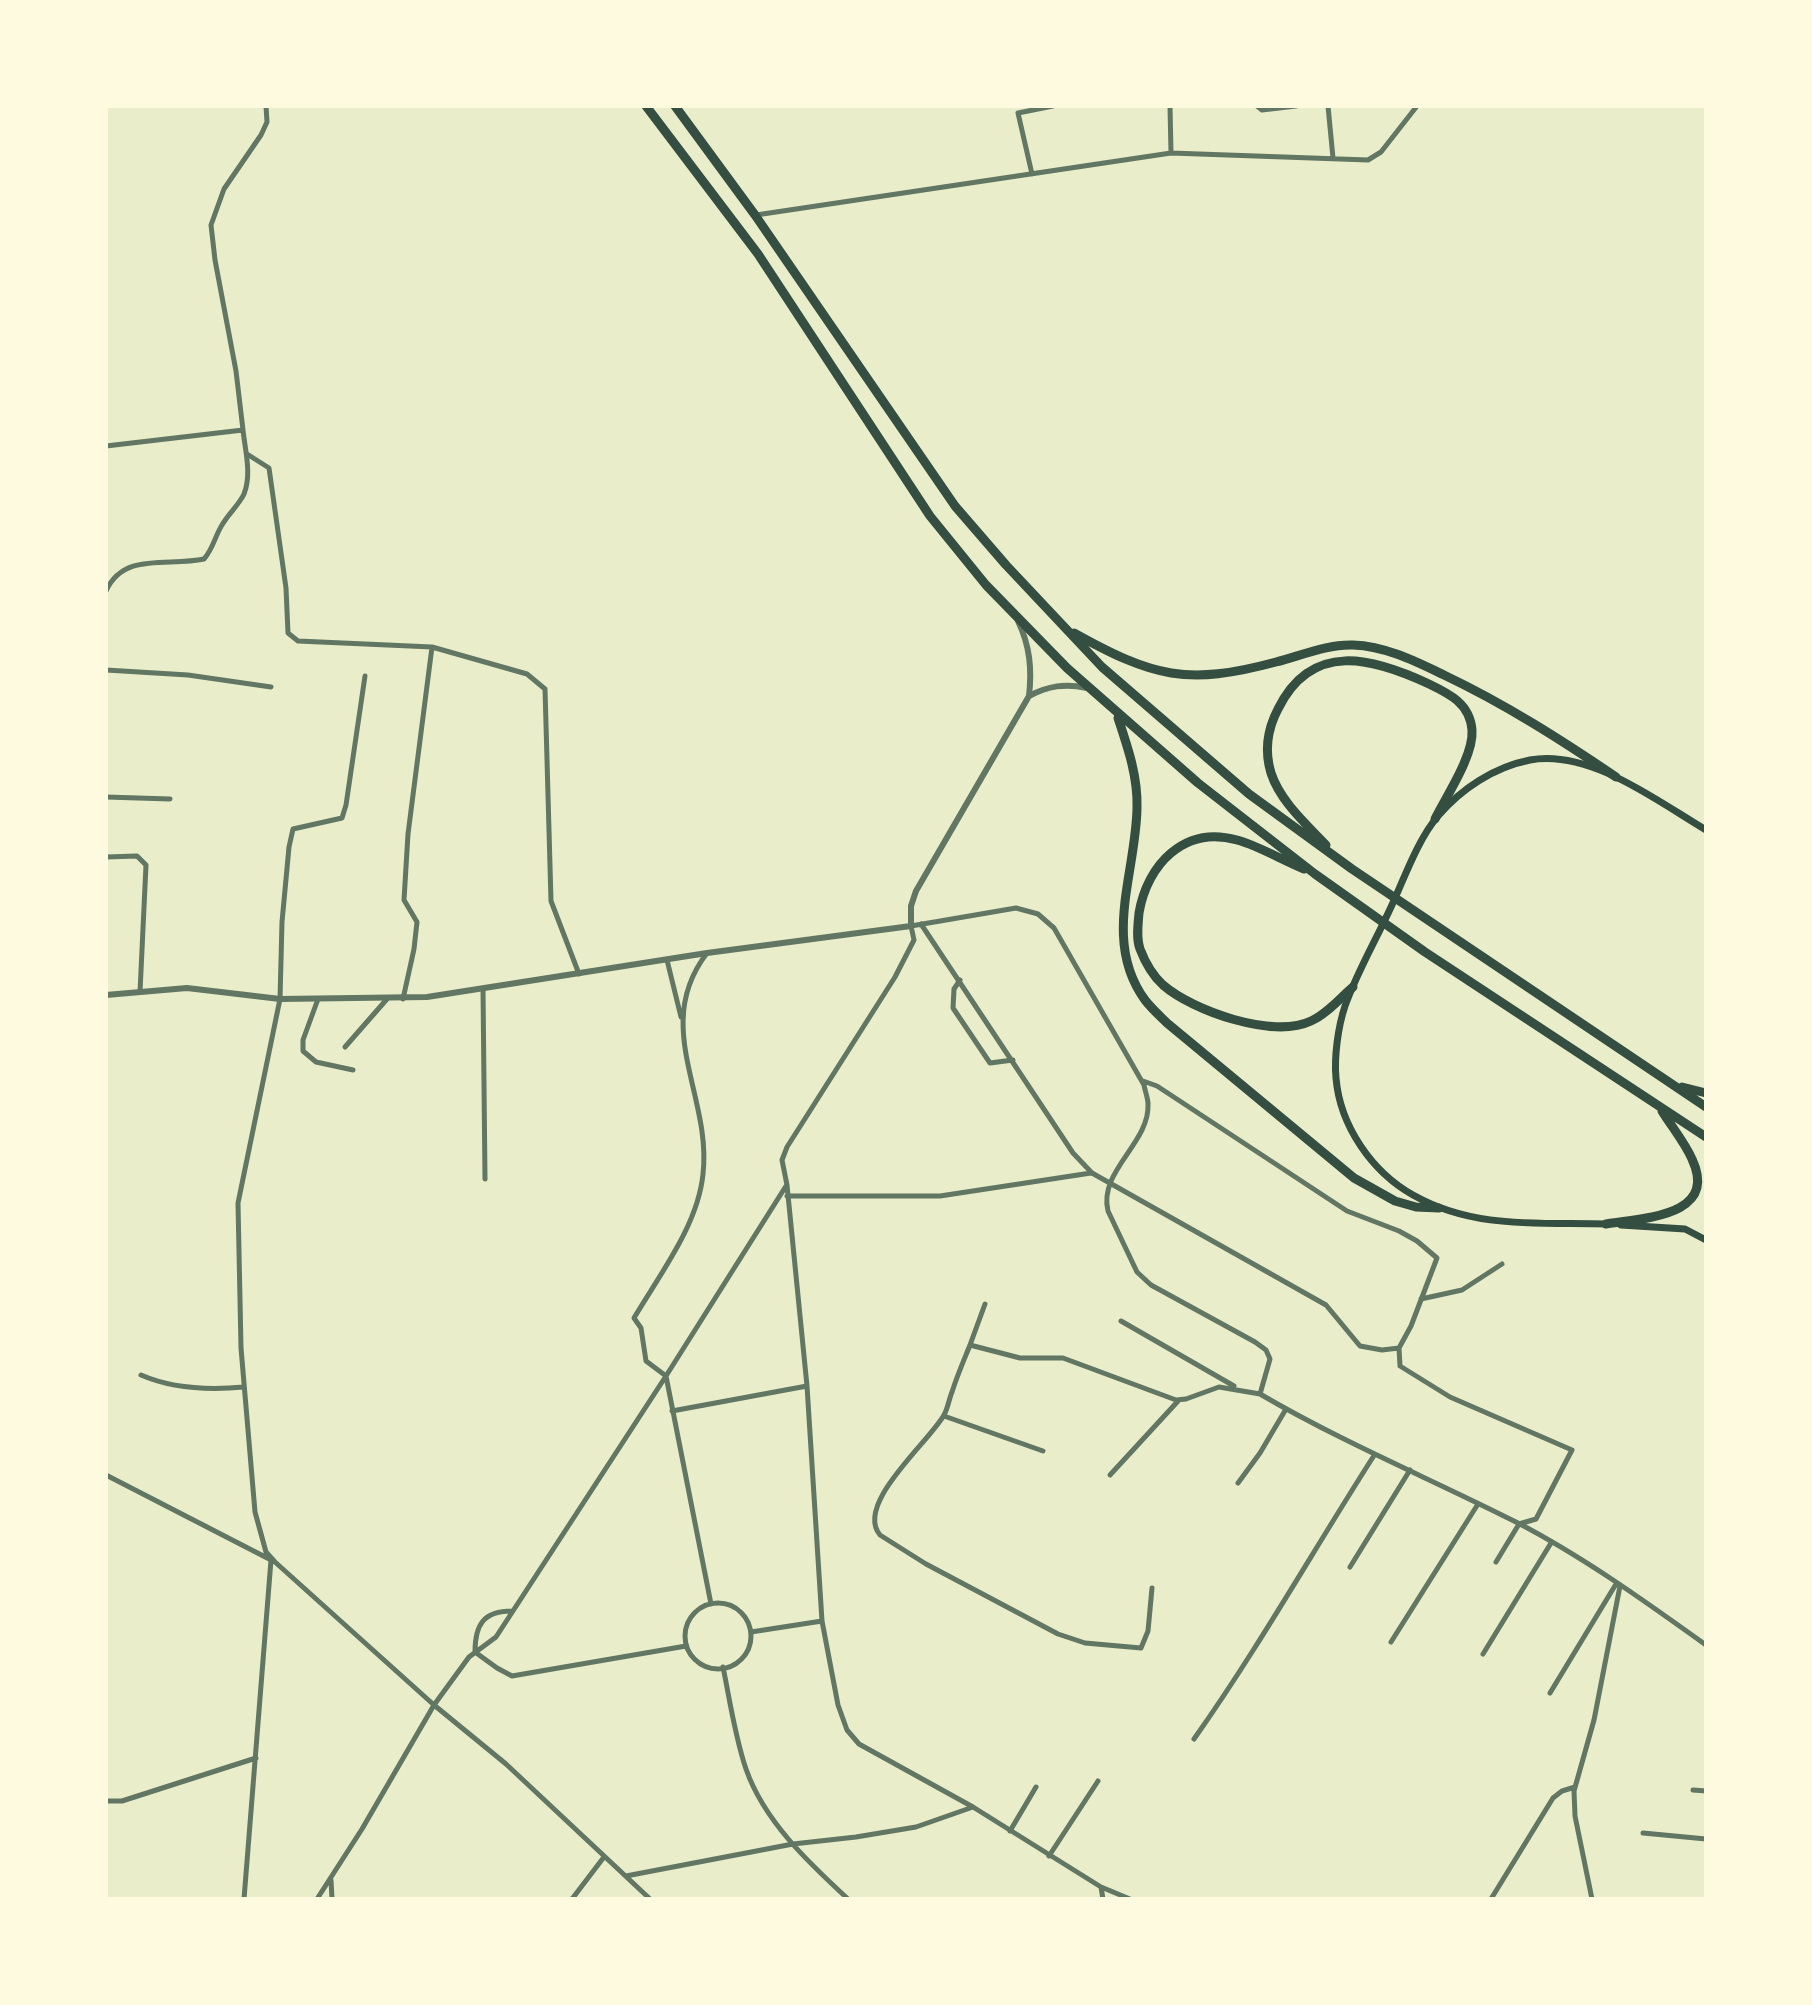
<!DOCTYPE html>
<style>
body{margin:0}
#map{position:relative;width:1812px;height:2005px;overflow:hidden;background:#e9edc9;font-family:Figtree,sans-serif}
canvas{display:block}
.frame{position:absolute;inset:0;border:108px solid #fefae0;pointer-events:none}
</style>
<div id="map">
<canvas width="1812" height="2005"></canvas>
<div class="frame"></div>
</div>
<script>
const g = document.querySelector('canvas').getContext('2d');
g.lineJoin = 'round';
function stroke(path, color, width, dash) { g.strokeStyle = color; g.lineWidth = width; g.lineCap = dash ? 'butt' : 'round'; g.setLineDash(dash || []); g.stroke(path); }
stroke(new Path2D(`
 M1170,106L1171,153
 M1257,106L1262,110L1296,106
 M1328,106L1333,158
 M1032,174L1018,113L1053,106
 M756,215L1171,153L1368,160L1381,152L1417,106
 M243,430L236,371L215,260L211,225L224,189L261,135L267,122L266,106
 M106,446L243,430C245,450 252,474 244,494C239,505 228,514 222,525C215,536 213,549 204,559C169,567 124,551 106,591
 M247,454L269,468L286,588L288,633L298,641L432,647L527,674L545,689L551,901L579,974
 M106,670L188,675L271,687
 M106,797L170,799
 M106,857L137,856L146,865L140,992
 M921,924L1073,1153L1092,1173L1326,1305L1360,1346L1382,1350L1399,1348L1411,1326L1437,1258L1417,1241L1399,1231L1347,1211L1157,1086L1143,1081
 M707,953C651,1026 712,1096 703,1174C698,1225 660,1274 634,1318L641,1328L646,1361L666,1376L711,1604
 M667,960L681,1017
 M960,980L954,989L953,1008L990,1063L1013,1060
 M483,989L485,1179
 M318,999L303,1040V1051L316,1062L353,1070
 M403,999L414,949L417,922L404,900L408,834L432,647
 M345,1047L387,999
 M787,1196H940L1091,1173
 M1421,1299L1462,1290L1502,1264
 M1121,1321L1234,1386
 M970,1345L985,1304
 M1399,1348L1400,1366L1450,1397L1572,1450L1536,1519L1519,1524L1496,1562
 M141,1375C173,1389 211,1390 244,1387
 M672,1411L807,1386
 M944,1416L1043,1451
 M106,1475L275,1562L434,1705L506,1764L650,1899
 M1110,1475L1179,1400
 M1238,1483L1260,1453L1286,1409
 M275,1562L266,1552L255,1512L241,1348L238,1203L280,999L282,922L289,847L293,829L342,818L346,805L365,676
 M1350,1567L1410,1470
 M1152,1588L1148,1631L1141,1648L1085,1643L1058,1634L926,1564L880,1535C854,1504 930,1441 944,1415C948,1408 949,1399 952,1392C957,1376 964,1360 970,1345L1020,1358H1063L1176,1400L1186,1399L1219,1387L1260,1394
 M685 1636a33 33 0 1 1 66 0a33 33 0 1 1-66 0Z
 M512,1611C484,1611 475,1624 475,1652L497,1668L512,1676L686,1646
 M751,1632L822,1621
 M1391,1642L1478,1504
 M1483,1654L1551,1543
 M723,1667C730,1701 735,1737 746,1769C764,1821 809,1863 848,1899
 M1550,1693L1616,1584
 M1194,1739C1259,1647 1314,1549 1375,1454
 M1693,1790L1706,1791
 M106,1801H122L256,1758
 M1010,1831L1036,1787
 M1643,1833L1706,1839
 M1049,1856L1098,1781
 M626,1876L793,1844L856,1837L916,1827L973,1807
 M331,1880L332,1899
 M1101,1887L1130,1899
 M244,1899L271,1560
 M317,1899L362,1829L434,1705L469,1657L496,1637L666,1376L786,1186
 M572,1899L604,1857
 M1103,1899L1101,1887L973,1807L859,1744L847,1730L838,1705L822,1621L807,1386L787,1185L782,1160L787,1147L895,977L914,940L911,926L1016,908L1038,914L1054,928L1144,1085C1145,1091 1148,1098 1148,1104C1150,1143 1098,1171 1108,1211L1137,1272L1151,1285L1255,1342L1266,1350L1270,1359L1260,1394C1342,1442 1431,1479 1516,1522C1582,1556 1646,1602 1706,1645
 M1491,1899L1553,1798L1562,1791L1575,1787
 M1592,1899L1575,1816L1574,1791L1594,1720L1620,1586`), '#617663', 5);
stroke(new Path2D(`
 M1029,696C1048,686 1065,683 1087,688
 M106,995L187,988L280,999L427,997L707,953L911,926V906L916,891L1029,696C1032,669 1030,646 1018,621`), '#617663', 6);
stroke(new Path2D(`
 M1608,1224C1541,1222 1475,1230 1413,1195C1372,1172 1340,1126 1336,1078C1334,1057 1338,1027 1345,1006C1357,972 1376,940 1391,907C1404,879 1418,839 1438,816C1461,789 1494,767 1530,760C1590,749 1657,801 1706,830
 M1621,1225L1685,1229L1706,1240`), '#344e41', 7);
stroke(new Path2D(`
 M646,106L758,254L930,516L986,585L1067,668L1198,783L1315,874L1425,952L1706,1137
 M675,106L755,215L955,506L1006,565L1102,667L1249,794L1352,869L1706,1107
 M1074,633C1153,677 1187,686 1276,662C1300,656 1327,644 1353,645C1385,646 1415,661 1444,675C1505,704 1560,739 1616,777
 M1118,718C1128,748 1138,777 1137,808C1136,873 1102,941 1145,1000C1151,1008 1160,1016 1167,1023L1354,1178L1395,1201L1416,1207L1439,1208
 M1326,845C1306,824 1280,801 1271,773C1264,750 1267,730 1278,709C1312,640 1373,658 1429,684C1450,694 1470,704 1472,730C1474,755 1447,795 1435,819
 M1304,869C1282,860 1259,846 1237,840C1184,825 1147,865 1139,913C1138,925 1136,938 1140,949C1145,962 1152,975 1163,985C1193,1011 1273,1039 1311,1021C1327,1014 1340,998 1353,987
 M1682,1087L1706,1093
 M1606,1224C1642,1218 1719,1217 1692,1159C1685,1143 1672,1127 1662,1111`), '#344e41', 9);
</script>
